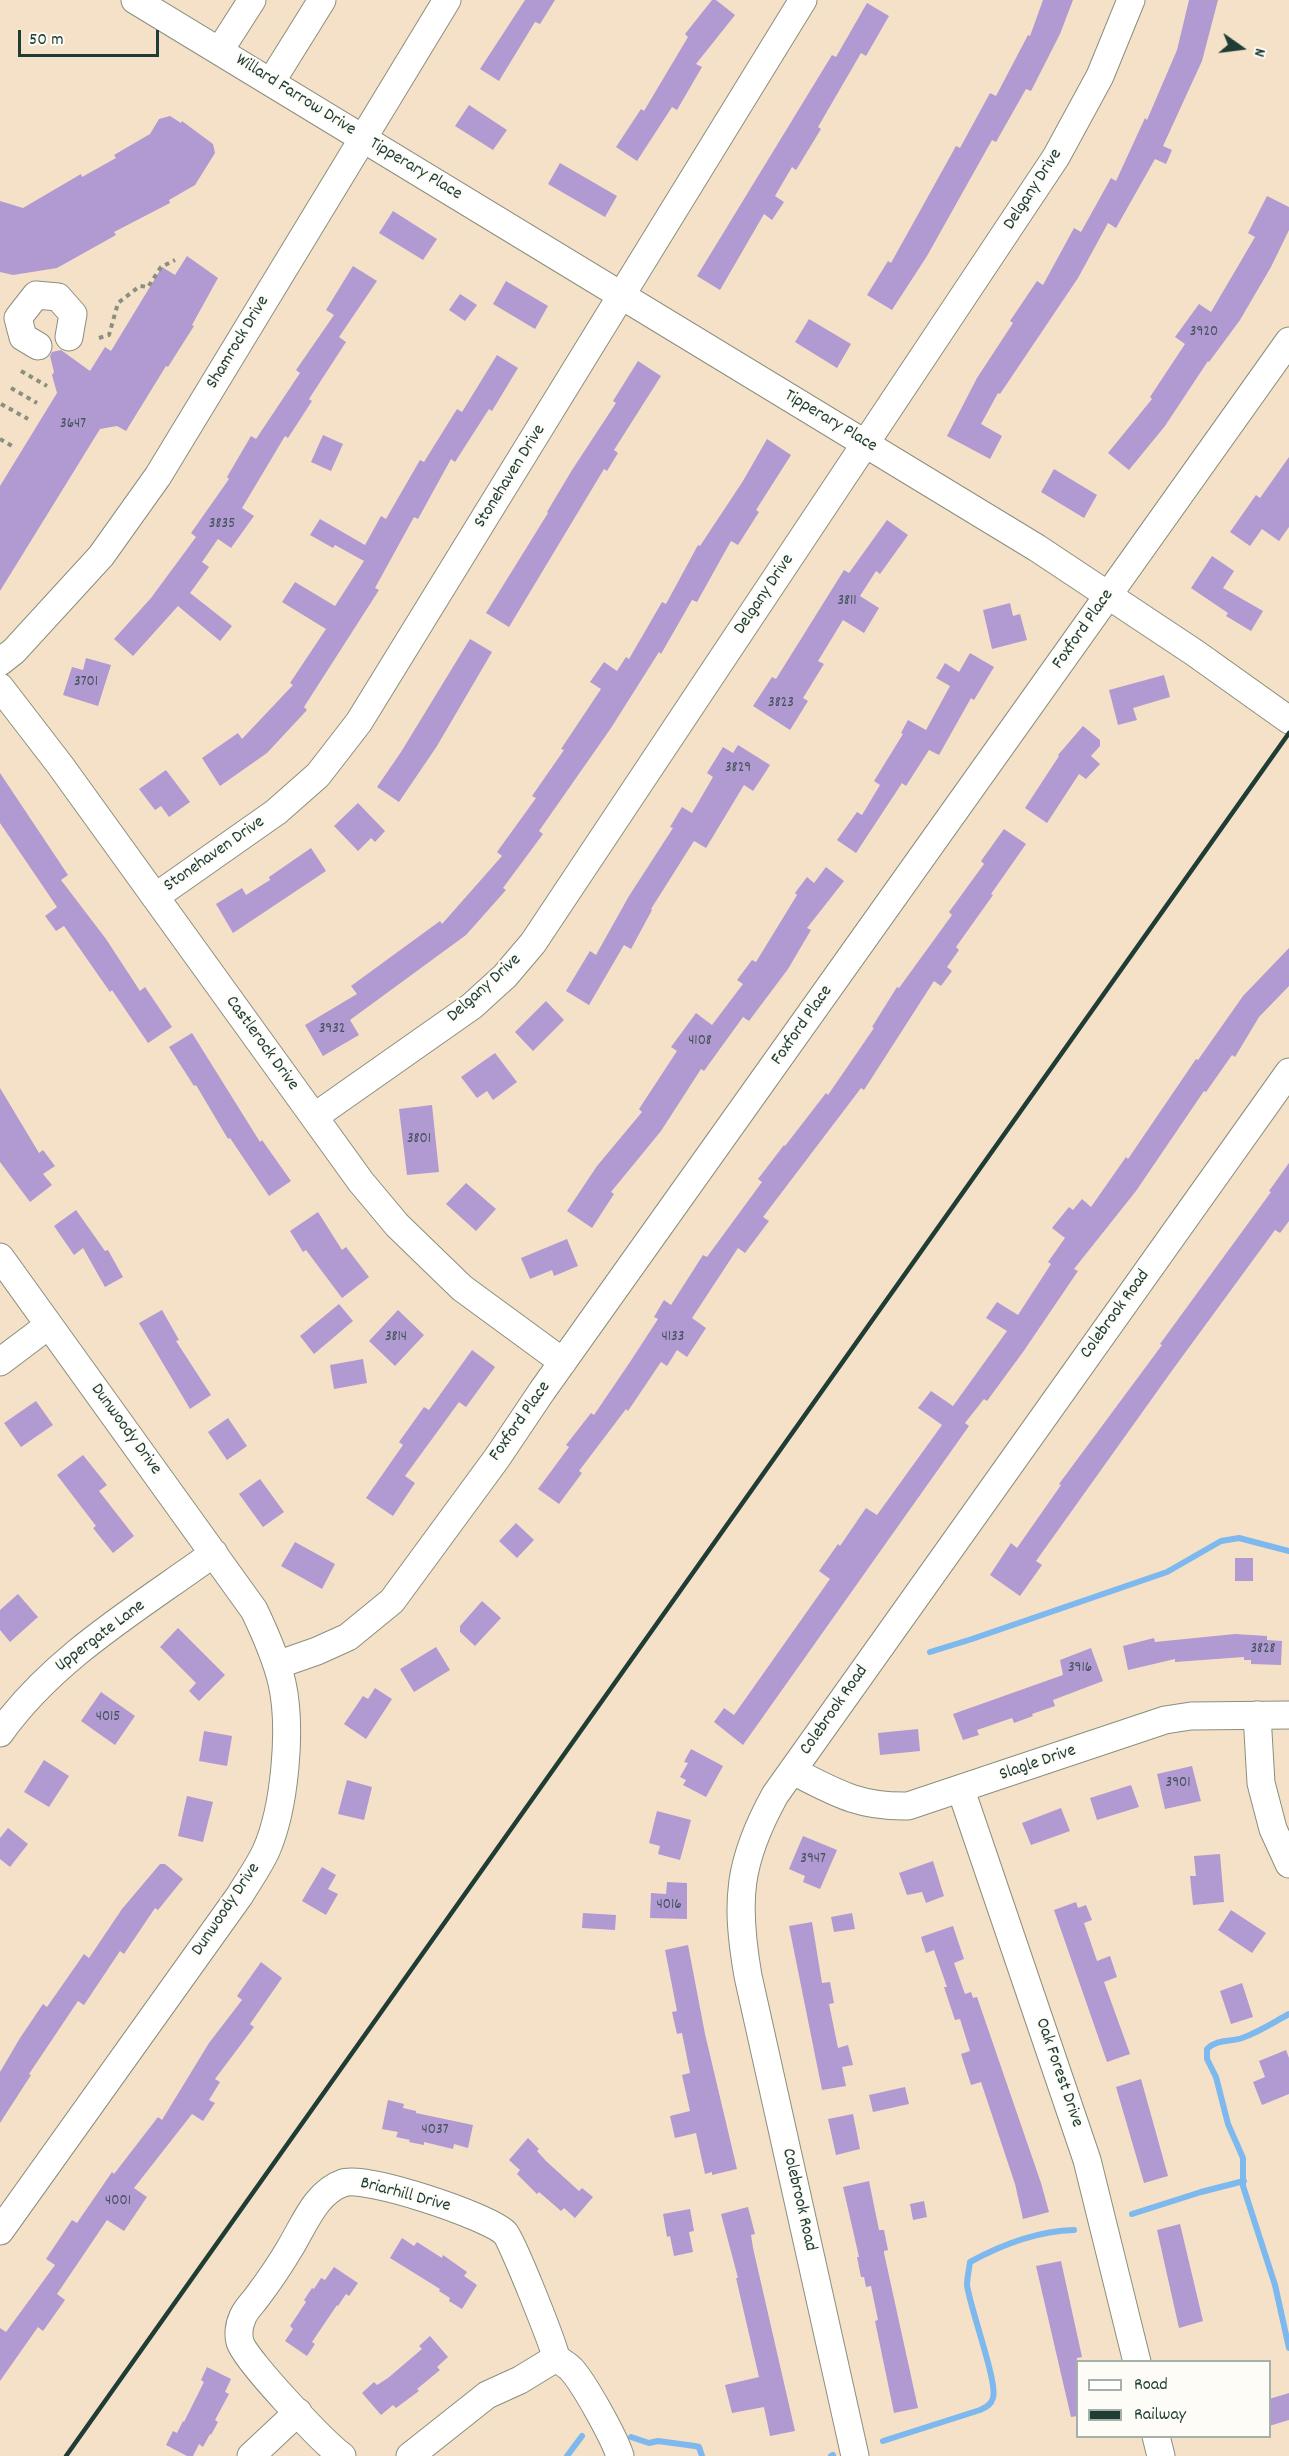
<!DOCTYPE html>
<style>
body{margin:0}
#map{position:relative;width:1289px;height:2456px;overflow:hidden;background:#f5e1c8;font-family:Dekko,sans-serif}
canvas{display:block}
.legend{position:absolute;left:1076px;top:2360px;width:195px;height:78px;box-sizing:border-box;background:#fdfcf7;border:2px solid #a4b0a9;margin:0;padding:8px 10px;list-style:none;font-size:18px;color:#1f3d34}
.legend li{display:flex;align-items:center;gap:12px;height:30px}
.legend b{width:30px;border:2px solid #a4b0a9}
.north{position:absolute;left:1211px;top:18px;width:60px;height:60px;-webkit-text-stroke:4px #fdfcf7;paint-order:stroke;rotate:104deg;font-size:16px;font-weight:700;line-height:24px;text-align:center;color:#1f3d34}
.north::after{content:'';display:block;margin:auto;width:21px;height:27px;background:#1f3d34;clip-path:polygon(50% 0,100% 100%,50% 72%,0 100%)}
.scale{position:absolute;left:18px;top:30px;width:141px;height:27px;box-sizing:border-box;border:3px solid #1f3d34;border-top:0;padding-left:8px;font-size:18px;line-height:21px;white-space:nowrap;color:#1f3d34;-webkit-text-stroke:4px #fdfcf7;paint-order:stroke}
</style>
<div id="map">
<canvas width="1289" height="2456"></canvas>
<ul class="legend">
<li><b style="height:8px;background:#fff"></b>Road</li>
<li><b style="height:8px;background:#1f3d34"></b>Railway</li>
</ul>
<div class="north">N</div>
<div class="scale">50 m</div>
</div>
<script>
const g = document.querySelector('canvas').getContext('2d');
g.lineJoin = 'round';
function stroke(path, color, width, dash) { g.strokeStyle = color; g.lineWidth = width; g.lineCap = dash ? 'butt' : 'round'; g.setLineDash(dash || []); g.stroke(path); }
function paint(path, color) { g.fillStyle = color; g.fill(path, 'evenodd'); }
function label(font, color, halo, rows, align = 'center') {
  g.font = font + ' Dekko,sans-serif'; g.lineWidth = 4.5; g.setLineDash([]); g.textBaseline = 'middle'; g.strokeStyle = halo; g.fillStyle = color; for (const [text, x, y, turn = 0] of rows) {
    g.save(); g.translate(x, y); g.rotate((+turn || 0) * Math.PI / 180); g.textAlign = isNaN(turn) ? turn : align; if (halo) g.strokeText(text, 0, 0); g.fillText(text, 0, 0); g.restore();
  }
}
stroke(new Path2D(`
 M930,1652L972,1639L1167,1572L1221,1541L1239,1538L1289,1551
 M1132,2214L1201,2192L1244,2181
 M1289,2348L1275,2285L1243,2186V2158L1228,2124L1216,2077L1207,2059V2049C1217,2039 1230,2042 1242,2038C1259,2032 1274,2022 1289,2014
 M631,2437L649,2443L658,2441L695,2446L699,2447L702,2456
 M883,2441L980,2410C986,2407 991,2405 993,2398C998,2383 970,2308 967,2285C967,2278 969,2270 970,2262C1001,2245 1039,2231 1074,2230
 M567,2456L582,2436
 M831,2456L833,2455`), '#7db8ef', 6);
paint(new Path2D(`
 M525,0H555L540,24L535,22L499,81L480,69Z
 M712,0H716L735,15L696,64L702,67L677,110L672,107L637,161L616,147L641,109L644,111L688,37L685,34Z
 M1043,0H1073L1060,34L1031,91L1026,89L996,142L992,140L927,256L892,310L867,295L888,261L891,263L956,146L960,148L990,93L996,96L1028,35L1030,36Z
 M1189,0H1218L1202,61L1163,146L1172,150L1166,164L1155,159L1116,228L1108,223L1078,278L1000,394L998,393L981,424L1002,436L990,459L947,436L977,378L1013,323L1010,321L1037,281L1043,285L1074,228L1081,232L1111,178L1116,181L1145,118L1147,120L1177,50Z
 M867,3L889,16L866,56L861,53L818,127L821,129L796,170L792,167L775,196L784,202L772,220L764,214L720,290L697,276L832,55L836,57Z
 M469,105L507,130L493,150L455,126Z
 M170,116L181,123L182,121L213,144L215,153L195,185L169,200L170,203L114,232L116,235L57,268L13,275L0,272V201L23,208L81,174L82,177L116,158L114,155L150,134L159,119Z
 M560,163L617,196L605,217L548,184Z
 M1267,196L1289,207V230L1271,267L1240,320L1209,362L1208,361L1165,426L1129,470L1108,453L1152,399L1150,397L1185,344L1175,337L1199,304L1211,312L1255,237L1248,233Z
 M393,211L437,239L423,260L379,233Z
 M187,256L218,278L192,325L194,326L168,367L166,366L126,431L117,426L100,429L0,591V486L57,393L52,375L54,372L50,356L52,352L61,350L90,371L105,347L111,351L162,267L175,275Z
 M353,266L377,281L339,337L346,342L309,399L312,401L288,438L285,436L242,508L254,516L231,548L218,539L202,562L209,567L190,593L232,626L220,641L178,606L133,656L114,639L151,598L196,537L191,533L229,479L227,477L251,436L256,439L300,373L296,370L334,315L326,310Z
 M506,281L548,306L535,329L493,304Z
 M460,294L477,305L465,321L449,310Z
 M809,319L851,344L837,368L795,342Z
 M497,355L518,368L492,411L489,409L455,462L451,459L418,519L414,517L375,588L379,590L304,707L307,710L267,753L220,786L202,758L238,733L242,739L293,685L290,683L326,629L282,602L295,582L335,606L364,561L335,545L333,548L310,535L320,519L365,545L381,516L386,519L420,460L424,462L457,409L462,412Z
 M638,361L661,376L614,450L618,453L607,471L604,469L509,627L486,613L548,513L547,512L572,470L616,403L613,401Z
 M323,435L343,444L331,471L311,462Z
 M767,439L791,455L756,510L759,512L738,545L731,541L697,602L692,600L661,654L659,652L611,728L539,831L543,834L503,888L506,890L466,935L350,1020L359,1035L323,1056L305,1025L357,994L351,986L440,921L442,924L502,856L497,852L536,798L532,796L564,750L561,749L601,689L590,682L604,662L617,671L626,657L629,659L662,602L666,604L698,545L700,546L743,481Z
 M1289,457V527L1279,541L1262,529L1250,546L1230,532L1256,495L1260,498Z
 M1054,469L1097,495L1084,518L1041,492Z
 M887,520L908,535L880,574L876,571L860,596L879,608L864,633L843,620L818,661L824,664L803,698L808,701L790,730L753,706L772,677L776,679L844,570L849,573Z
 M1212,556L1234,571L1223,588L1263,611L1251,631L1226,616L1228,613L1191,588Z
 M1010,603L1013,616L1020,614L1027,640L992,649L983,610Z
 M470,639L492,652L437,746L399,802L377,787L401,752Z
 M970,653L994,667L974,700L971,698L939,755L929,750L906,786L902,783L856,853L837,840L857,812L862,815L880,785L874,781L903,734L901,733L908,720L926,730L950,686L936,678L945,663L959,672Z
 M86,658L111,665L98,706L63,695L72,667L83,670Z
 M1164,675L1170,697L1133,708L1137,720L1118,725L1109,690Z
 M1083,726L1100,740V746L1091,756L1100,764L1086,779L1079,774L1047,823L1025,808L1059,756L1058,755Z
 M738,745L770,765L761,779L753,791L744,785L706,848L694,841L651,909L652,910L631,949L624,945L589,1005L566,991L590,951L596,955L629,896L673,828L670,827L682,807L692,813L713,777L707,773L723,747L733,753Z
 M166,770L190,802L169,817L161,806L155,810L139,789Z
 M0,773L68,875L61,880L106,939L140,991L145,987L172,1027L148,1043L112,990L110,992L64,926L56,931L45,916L57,907L0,823Z
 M358,803L385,831L375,842L371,838L358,851L334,826Z
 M1004,829L1026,844L991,894L993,895L956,947L959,950L947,967L952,971L941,986L934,981L864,1090L861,1088L763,1217L769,1221L745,1253L738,1248L692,1318L706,1328L687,1357L677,1350L667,1366L661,1362L628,1411L626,1409L579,1471L582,1473L559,1504L538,1489L569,1447L566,1445L591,1413L594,1415L630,1362L658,1319L654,1317L664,1300L671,1305L703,1255L707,1257L762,1182L758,1179L784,1145L785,1146L826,1093L828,1095L874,1028L872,1027L897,987L899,988L952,915L949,912L984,864L981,861Z
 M311,848L326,871L233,933L216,904L242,888L246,895L270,880L269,877Z
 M826,867L844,881L807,928L811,930L788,969L749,1021L743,1017L704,1071L701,1069L661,1131L611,1192L614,1194L592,1228L567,1211L597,1166L642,1112L639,1109L677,1051L671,1047L696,1013L712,1025L743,984L737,980L752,960L756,962L797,895L795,893L807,877L814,883Z
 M1289,948V986L1259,1017L1235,1057L1232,1055L1206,1092L1204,1091L1136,1191L1074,1269L1078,1271L1023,1352L987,1401L984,1399L965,1423L969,1426L743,1745L714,1722L724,1708L734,1715L830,1579L819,1571L838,1544L840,1546L866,1508L877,1515L942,1425L918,1408L931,1391L953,1406L1007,1331L986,1318L997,1302L1018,1315L1051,1264L1048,1262L1065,1238L1052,1228L1069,1207L1073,1210L1082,1199L1091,1207L1126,1157L1128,1159L1196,1059L1198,1060L1243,996Z
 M546,1001L564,1020L533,1051L515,1032Z
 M192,1033L260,1142L262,1140L291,1181L269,1196L230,1138L228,1139L196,1085L194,1086L169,1047Z
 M495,1053L517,1082L493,1100L487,1091L477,1098L461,1077Z
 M0,1088L39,1153L43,1150L55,1166L43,1174L52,1185L30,1202L0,1162Z
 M432,1105L439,1172L407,1175L399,1109Z
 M1289,1163V1221L1280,1233L1275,1230L1171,1372L1036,1561L1042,1565L1020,1596L990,1575L1011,1543L1017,1548L1061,1485L1059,1484L1162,1345L1160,1344L1271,1192L1269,1191Z
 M466,1183L496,1209L476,1231L446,1204Z
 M76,1210L105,1251L108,1250L123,1277L105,1287L83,1248L74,1255L54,1226Z
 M318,1212L342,1250L346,1247L369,1277L342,1298L306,1250L303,1252L290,1231Z
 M567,1239L578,1266L554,1276L552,1270L530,1279L521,1258Z
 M339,1304L353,1321L314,1354L300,1336Z
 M162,1310L179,1340L176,1341L211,1395L190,1409L139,1323Z
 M398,1310L424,1335L395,1366L369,1341Z
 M472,1350L495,1367L466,1407L459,1402L405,1476L415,1483L393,1516L366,1498L403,1445L399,1442L424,1407L429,1410Z
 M363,1359L367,1383L334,1389L330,1365Z
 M36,1401L53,1425L21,1447L4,1423Z
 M228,1418L247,1446L227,1460L208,1432Z
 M83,1455L107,1485L99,1491L134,1536L113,1553L93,1528L96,1526L57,1475Z
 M260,1479L284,1512L263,1527L239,1494Z
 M516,1523L534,1540L517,1558L499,1541Z
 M295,1542L335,1564L322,1589L281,1566Z
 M1235,1558H1253V1581H1235Z
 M18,1594L38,1617L10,1642L0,1630V1610Z
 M482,1601L501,1618L475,1646L460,1632V1626Z
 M178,1628L225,1675L199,1701L189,1691L196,1683L160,1647Z
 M1235,1634L1267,1636V1640L1282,1641L1281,1665L1251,1664V1660H1244V1657L1175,1662V1659L1128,1670L1123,1646L1154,1638L1155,1642Z
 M436,1647L450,1670L414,1692L400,1669Z
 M1091,1648L1103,1681L1053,1700L1055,1706L1032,1714L1033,1716L1014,1723L1012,1718L977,1730L979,1735L963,1740L953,1714L1063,1675L1060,1660Z
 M375,1688L392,1699L366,1739L344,1724L363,1696L368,1699Z
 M101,1692L135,1716L115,1745L81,1721Z
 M918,1729L920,1751L880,1755L878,1733Z
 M204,1731L232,1736L227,1766L199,1761Z
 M691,1749L723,1766L706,1797L683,1785L686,1780L680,1777L688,1763L684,1762Z
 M44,1760L69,1776L49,1807L24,1792Z
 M1192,1766L1201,1801L1165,1809L1157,1774Z
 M347,1780L372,1787L364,1820L338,1814Z
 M1131,1785L1139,1807L1097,1820L1090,1798Z
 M187,1796L213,1802L203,1842L178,1836Z
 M1061,1808L1070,1831L1031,1845L1022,1823Z
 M657,1811L691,1820L680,1860L658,1854L660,1846L649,1843Z
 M8,1828L28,1844L10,1867L0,1859V1838Z
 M803,1836L837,1850L820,1889L803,1882L805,1876L789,1869Z
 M1220,1854L1224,1902L1193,1905L1190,1876H1196L1194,1856Z
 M933,1861L944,1896L926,1903L922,1892L907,1895L899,1873Z
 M160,1864H165L183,1879L158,1910L155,1908L124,1954L120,1951L84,2005L78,2001L29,2074L31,2075L0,2123V2072L20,2038L43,2004L47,2007L84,1954L89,1958L122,1909Z
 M322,1867L336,1875L328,1889L338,1894L326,1915L302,1901Z
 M667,1882L687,1883V1919L650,1918L651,1893L666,1894Z
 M1076,1902L1078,1908L1086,1905L1092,1920L1084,1923L1097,1961L1110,1956L1117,1977L1104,1982L1130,2054L1107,2062L1054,1910Z
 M1231,1910L1266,1933L1252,1953L1218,1930Z
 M583,1913L616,1915L615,1930L582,1928Z
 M852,1913L855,1929L834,1932L831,1917Z
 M812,1922L822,1983L830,1982L834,2003L829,2004L838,2048L848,2045L853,2065L842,2067L846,2086L822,2090L789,1926Z
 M953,1926L964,1959L954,1963L965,1994L971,1992L973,1998L977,1997L1041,2183L1049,2212L1023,2219L1015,2184L981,2082L971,2085L961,2054L970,2051L960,2019L955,2020L944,1987H947L934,1950L926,1953L921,1937Z
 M688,1945L705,2034L737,2169L712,2175V2172L705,2174L696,2133L675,2138L670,2116L690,2111L682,2075L690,2073L682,2033L677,2034L672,2012L677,2011L665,1950Z
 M261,1962L282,1978L250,2024L254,2027L215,2079L220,2082L209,2100L215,2103L203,2121L192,2114L134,2188L147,2197L124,2231L107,2220L57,2294L65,2300L43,2331L38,2327L0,2381V2328L6,2332L55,2265L46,2259L72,2220L77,2223L112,2172L114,2174L158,2117L162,2120L209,2043L242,2000L237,1996Z
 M1242,1983L1253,2017L1231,2024L1220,1991Z
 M1286,2050L1289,2058V2094L1262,2105L1253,2082L1265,2077L1259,2061Z
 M1141,2079L1168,2176L1144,2183L1116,2087Z
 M905,2087L909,2104L873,2112L869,2095Z
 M388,2100L404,2104L403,2108L416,2111V2113L473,2125L468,2148L454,2144L453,2149L424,2142V2145L409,2142L410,2140L396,2137L398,2132L382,2129Z
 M853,2114L860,2149L836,2155L828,2119Z
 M528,2138L539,2149L537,2151L546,2161L579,2191L582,2188L593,2197L575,2218L564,2208L561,2211L539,2192L537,2194L517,2174L520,2170L509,2160Z
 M869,2181L879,2230H884L888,2250L884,2251V2253L918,2408L894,2413L875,2321L878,2320L871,2286L866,2287L864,2277H861L857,2257H859L843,2187Z
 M924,2201L927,2217L913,2220L910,2204Z
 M748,2207L755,2234L751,2235L753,2248L795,2431L770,2436L764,2407L732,2413L725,2385L759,2377L736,2278H738L721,2214Z
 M690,2209L694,2231L689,2232L693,2252L674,2256L670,2236L667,2237L663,2214Z
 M1180,2224L1203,2321L1179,2328L1157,2230Z
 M402,2238L414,2246L417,2242L442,2258L443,2255L467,2272L464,2276L477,2285L462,2309L449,2301L450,2298L439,2291L440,2289L390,2258Z
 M1061,2261L1082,2357L1077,2358V2416L1071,2417L1036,2266Z
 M334,2267L358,2283L349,2296L346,2294L338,2306L337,2305L312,2342L315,2344L307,2356L285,2341L293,2329L290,2326L306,2302L304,2300L312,2288L314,2289L321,2278L325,2280Z
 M430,2336L448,2357L437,2367L440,2370L417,2389L419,2391L396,2408L393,2405L381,2415L362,2393L374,2382L377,2385L388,2378L422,2349L419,2346Z
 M207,2367L231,2379L225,2392L229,2394L215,2420L218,2422L211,2435L210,2434L203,2447L199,2444L193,2456H187L166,2445L173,2431L177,2433L183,2421L184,2422L204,2382L201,2380Z
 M1289,2393V2420L1269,2426V2399Z`), '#b199d2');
const minor = new Path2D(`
 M135,0L1037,548L1195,653L1289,720
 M220,50L252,0
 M271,82L322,0
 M38,346L23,337L18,318L36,295L58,297L73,314L69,337
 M0,662L14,651L101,556L158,476L447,0
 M0,687L60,765L361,1182L397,1225L462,1288L563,1362
 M155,897L276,812L318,775L359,722L803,0
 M314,1117L472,1006L505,976L533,943L1056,157L1100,76L1131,0
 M0,1257L254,1610C265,1633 276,1657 282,1683C292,1728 285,1808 266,1851C259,1866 249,1880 240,1895L0,2231
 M0,1362L49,1325
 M277,1665L317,1651L348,1637L392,1601L497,1458L542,1391L1289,341
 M1257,1715L1261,1783L1273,1829L1289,1864
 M0,1733C54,1657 140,1607 214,1553
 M793,1771C836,1793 859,1807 908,1806L1165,1720L1191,1716L1289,1715
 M961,1790L1087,2160L1137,2362
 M1156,2436L1161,2456
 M251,2456L298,2412
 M342,2456C325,2444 245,2360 240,2342C238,2335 239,2325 242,2319C244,2311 252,2304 257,2297C269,2281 280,2265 290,2248C304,2225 316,2192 343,2183C365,2175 488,2216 505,2233C512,2240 555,2348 556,2358C560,2361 567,2365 571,2369C584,2383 614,2437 620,2456
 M410,2456L487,2395L520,2380L556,2358
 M855,2456L748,1976C735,1901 738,1862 775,1795L1289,1072`);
stroke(minor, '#8a8f7e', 29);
stroke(new Path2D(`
 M99,338L109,335L118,303L140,286L148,287L161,267L175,260
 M21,371L47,386
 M11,388L37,403
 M1,404L28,419
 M0,439L12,446`), '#8a8f7e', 4, [4.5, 4.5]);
stroke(minor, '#fff', 27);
stroke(new Path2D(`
 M66,2456L1289,733`), '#1f3d34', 4.5);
label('15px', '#44545c', null, [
 ["3920",1204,333],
 ["3647",73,425],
 ["3835",222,525],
 ["3811",847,602],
 ["3701",86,683],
 ["3823",781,704],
 ["3829",738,769],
 ["3932",332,1030],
 ["4108",700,1042],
 ["3801",419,1140],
 ["3814",396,1338],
 ["4133",673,1338],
 ["3828",1263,1650],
 ["3916",1080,1669],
 ["4015",108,1718],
 ["3901",1178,1784],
 ["3947",813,1860],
 ["4016",669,1906],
 ["4037",435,2131],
 ["4001",118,2202]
]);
label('18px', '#1f3d34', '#fdfcf7', [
 ["Willard Farrow Drive",295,96,32],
 ["Tipperary Place",415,170,31],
 ["Delgany Drive",1034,190,-57],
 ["Shamrock Drive",239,343,-59],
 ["Tipperary Place",830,422,31],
 ["Stonehaven Drive",511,477,-58],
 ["Delgany Drive",765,595,-56],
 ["Foxford Place",1084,630,-55],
 ["Stonehaven Drive",215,855,-35],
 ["Delgany Drive",485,989,-42],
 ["Foxford Place",803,1026,-55],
 ["Castlerock Drive",261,1044,54],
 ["Colebrook Road",1116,1315,-54],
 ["Foxford Place",521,1422,-55],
 ["Dunwoody Drive",125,1430,54],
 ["Uppergate Lane",101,1637,-37],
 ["Colebrook Road",835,1711,-55],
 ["Slagle Drive",1038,1764,-19],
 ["Dunwoody Drive",227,1910,-56],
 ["Oak Forest Drive",1058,2073,71],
 ["Briarhill Drive",405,2196,15],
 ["Colebrook Road",798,2200,77]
]);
</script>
